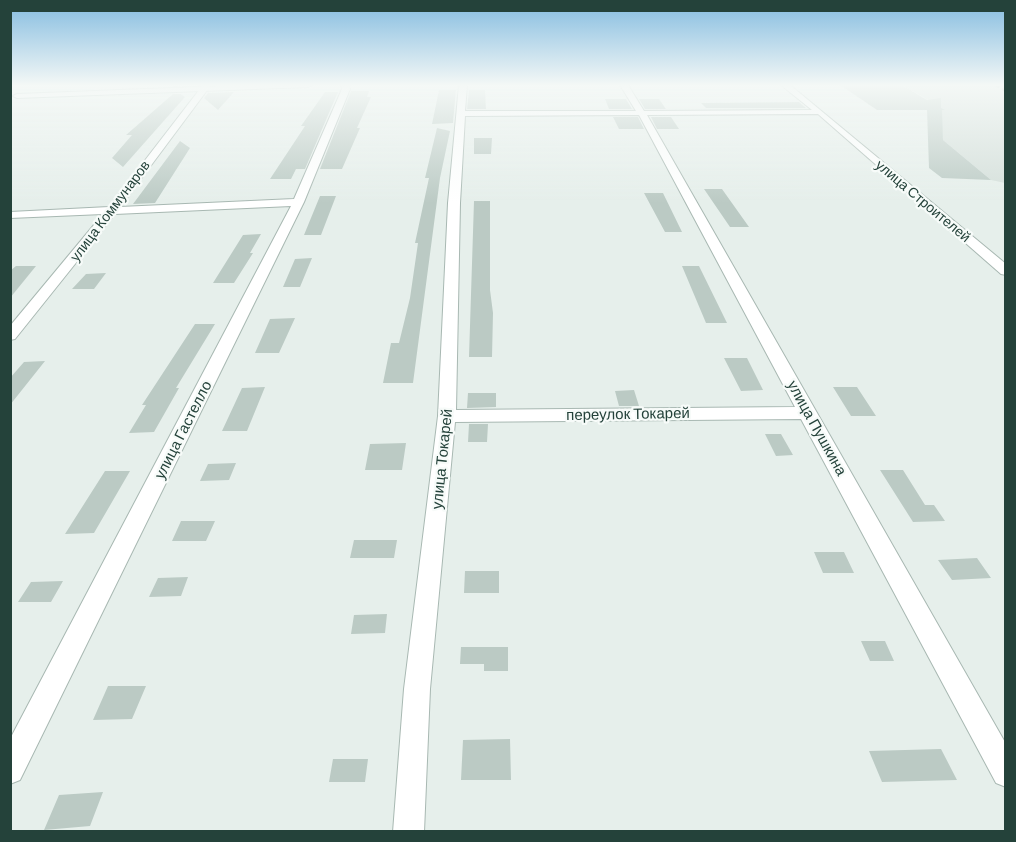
<!DOCTYPE html>
<meta charset="utf-8">
<style>
body{margin:0}
#map{position:relative;width:1016px;height:842px;overflow:hidden;background:#e6efeb;font-family:Barlow,sans-serif}
canvas{display:block}
.frame{position:absolute;inset:0;border:12px solid #24423a;pointer-events:none}
</style>
<div id="map">
<canvas width="1016" height="842"></canvas>
<div class="frame"></div>
</div>
<script>
const g = document.querySelector('canvas').getContext('2d');
g.lineJoin = 'round';
function paint(path, color) { g.fillStyle = color; g.fill(path, 'evenodd'); }
function stroke(path, color, width, dash) { g.strokeStyle = color; g.lineWidth = width; g.lineCap = dash ? 'butt' : 'round'; g.setLineDash(dash || []); g.stroke(path); }
function label(font, color, halo, rows, align = 'center') {
  g.font = font + ' Barlow,sans-serif'; g.lineWidth = 4.5; g.setLineDash([]); g.textBaseline = 'middle'; g.strokeStyle = halo; g.fillStyle = color; for (const [text, x, y, turn = 0] of rows) {
    g.save(); g.translate(x, y); g.rotate((+turn || 0) * Math.PI / 180); g.textAlign = isNaN(turn) ? turn : align; if (halo) g.strokeText(text, 0, 0); g.fillText(text, 0, 0); g.restore();
  }
}
paint(new Path2D(`
 M902,85H1005V183L991,180L943,140L940,107Z`), '#d4dfda');
paint(new Path2D(`
 M840,85H902L927,100L941,98V108L945,110H942L943,140L991,180L942,178L929,168L927,110H877Z
 M439,90H456L453,123L432,124Z
 M469,90H485L486,109H467Z
 M351,91H369L367,97H371L357,128H360L342,169H320Z
 M234,92L218,110L204,98L208,93Z
 M325,92H338L305,169H296L291,179H270L305,126H301Z
 M173,94H181L185,97L123,167L112,158L132,135H126Z
 M605,99H626L632,109H609Z
 M639,99H659L666,109H645Z
 M799,102L806,108H706L701,103Z
 M613,117H638L644,129H619Z
 M651,117H671L679,129H657Z
 M437,128L450,131L440,178L413,383H383L391,343H399L410,298L418,243H415L429,178H425Z
 M474,138H492L491,154H474Z
 M180,141L190,148L155,203L133,204Z
 M704,189H722L749,227H730Z
 M644,193H663L682,232H665Z
 M320,196H336L321,235H304Z
 M474,201H490V290L493,313L492,357H469Z
 M261,234L250,253H253L234,283H213L243,235Z
 M312,258L300,287H283L295,259Z
 M16,266H36L10,298V271Z
 M682,266H699L727,323H706Z
 M106,273L94,289H72L86,274Z
 M295,318L279,353H255L270,319Z
 M195,324H215L176,388H179L154,432L129,433L146,405H142Z
 M724,358H747L763,390L741,391Z
 M45,361L10,405V378L24,362Z
 M265,387L247,431H222L242,388Z
 M833,387H857L876,416H851Z
 M634,390L639,406H619L615,391Z
 M468,393H496V407L467,408Z
 M469,424H488L487,442H468Z
 M765,434H781L793,455L776,456Z
 M406,443L402,470H365L370,444Z
 M236,463L229,480L200,481L208,464Z
 M880,470H903L925,505H934L945,521L913,522Z
 M105,471H130L94,533L65,534Z
 M181,521H215L206,541H172Z
 M354,540H397L394,558H350Z
 M814,552H844L854,573H823Z
 M977,558L991,578L952,580L938,560Z
 M465,571H499V593H464Z
 M188,577L181,596L149,597L158,578Z
 M63,581L51,602H18L31,582Z
 M387,614L385,633L351,634L354,615Z
 M861,641H885L894,661H870Z
 M461,647H508V671H484V664H460Z
 M108,686H146L132,719L93,720Z
 M510,739L511,780H461L463,740Z
 M941,749L957,780L882,782L869,751Z
 M333,759H368L365,782H329Z
 M103,792L90,826L44,830L59,795Z`), '#bbcac4');
const street = new Path2D(`
 M203,85H211L120,207L294,199L342,89L341,85H349L350,89L304,202L20,780L10,784V739L291,206L115,214L15,339L10,340V326L103,214L10,218V212L109,207Z
 M459,85H467L465,111H636L620,85H628L644,111L812,110L781,85H790L1006,264V275L1001,274L818,114L647,115L1006,744V787L996,783L801,419L455,422L430,689L424,832H393L404,689L438,416L448,203ZM639,115L795,407L456,410L460,203L465,116Z`);
const secondary = new Path2D(`
 M248,85H312L308,87L17,98L13,96L17,94Z`);
stroke(street, '#a8b8b2', 2);
stroke(secondary, '#a4bbb3', 2);
paint(street, '#fff');
paint(secondary, '#fff');
stroke(new Path2D(`
 M995,85L1006,91`), '#5f7d75', 2, [5, 3]);
const sky = g.createLinearGradient(0, 0, 0, 203);
sky.addColorStop(0, '#84bce0');
sky.addColorStop(0.42, '#f4f8f6');
sky.addColorStop(1, '#f4f8f600');
g.fillStyle = sky;
g.fillRect(0, 0, 1016, 203);
label('14px', '#24423a', '#f7fbf9', [
 ["улица Строителей",923,201,40],
 ["улица Коммунаров",110,211,-53]
]);
label('15px', '#24423a', '#f7fbf9', [
 ["переулок Токарей",628,414,-1],
 ["улица Пушкина",817,428,61],
 ["улица Гастелло",183,430,-63],
 ["улица Токарей",442,459,-84]
]);
</script>
